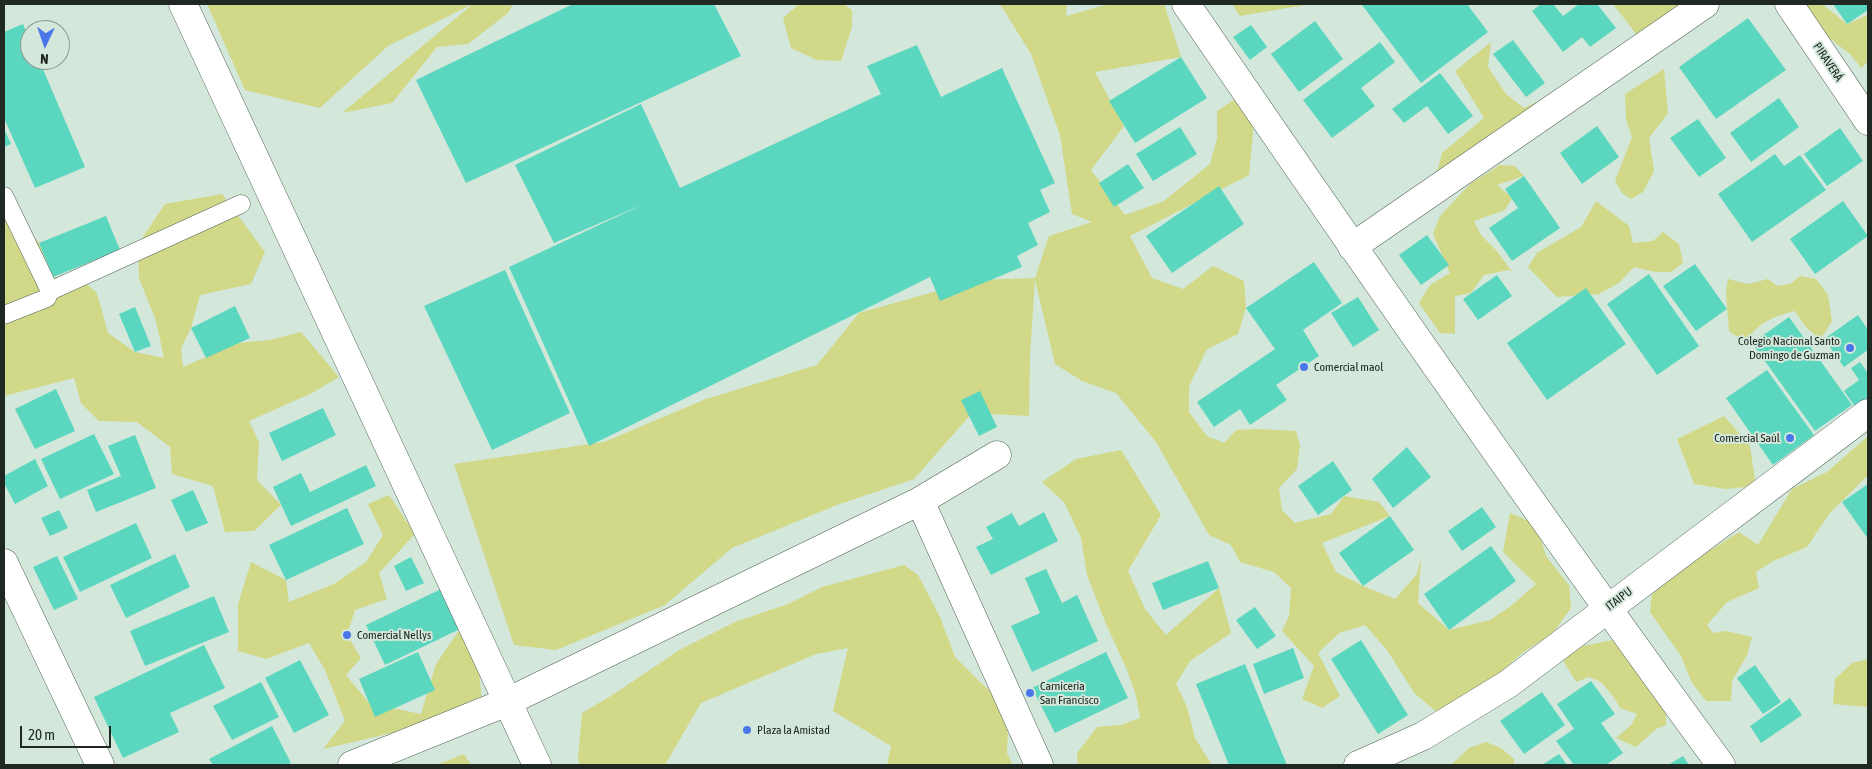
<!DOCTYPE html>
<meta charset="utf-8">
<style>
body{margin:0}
#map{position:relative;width:1872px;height:769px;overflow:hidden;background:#d3e7da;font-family:"Asap Condensed",sans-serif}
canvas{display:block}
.frame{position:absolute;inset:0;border:5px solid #202823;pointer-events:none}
.north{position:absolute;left:20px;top:20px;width:50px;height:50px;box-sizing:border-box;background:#d3e7da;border:1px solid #8b9b91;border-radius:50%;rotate:183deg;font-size:14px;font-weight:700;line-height:20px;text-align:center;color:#202823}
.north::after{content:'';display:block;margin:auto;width:18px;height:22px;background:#4977e9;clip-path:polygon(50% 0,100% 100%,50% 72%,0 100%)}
.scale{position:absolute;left:20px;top:726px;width:91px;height:22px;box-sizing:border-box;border:2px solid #202823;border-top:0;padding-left:6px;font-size:15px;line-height:18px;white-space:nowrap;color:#202823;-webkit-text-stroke:4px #d3e7da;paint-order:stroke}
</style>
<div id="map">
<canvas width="1872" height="769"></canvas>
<div class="frame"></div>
<div class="north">N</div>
<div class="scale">20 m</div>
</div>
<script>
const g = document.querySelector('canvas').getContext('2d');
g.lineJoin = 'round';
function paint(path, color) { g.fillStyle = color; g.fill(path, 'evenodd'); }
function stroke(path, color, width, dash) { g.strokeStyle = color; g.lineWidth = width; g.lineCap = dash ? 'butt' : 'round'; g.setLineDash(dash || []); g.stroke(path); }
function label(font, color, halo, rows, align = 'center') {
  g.font = font + ' "Asap Condensed",sans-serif'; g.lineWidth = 4; g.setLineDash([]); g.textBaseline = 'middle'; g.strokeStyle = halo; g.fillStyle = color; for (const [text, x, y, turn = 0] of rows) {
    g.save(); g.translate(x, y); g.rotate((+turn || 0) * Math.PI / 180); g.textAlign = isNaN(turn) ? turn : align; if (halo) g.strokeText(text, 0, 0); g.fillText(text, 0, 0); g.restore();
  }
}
paint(new Path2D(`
 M207,4H513L508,13L468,44L437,47L392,103L342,113L473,4L388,46L320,108L245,90Z
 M799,4H843L852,10V27L841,61L817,60L791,48L783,18Z
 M1000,4H1067L1066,16L1109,4H1164L1181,57L1095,72L1124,126L1091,170L1125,215L1164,201L1210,164L1217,139V111L1251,89L1253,133L1249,175L1130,236L1152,278L1183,289L1213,266L1244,281L1246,308L1238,334L1207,349L1189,386V412L1207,436L1224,443L1236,430L1258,429L1296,431L1300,445L1297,469L1279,488L1282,510L1295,523L1331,514L1344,496L1379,502L1390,516L1322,543L1336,572L1363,586L1395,599L1417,574L1421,557L1418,603L1449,630L1490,620L1511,606L1536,584L1503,552L1510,513L1536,524L1546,556L1569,585L1571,608L1553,633L1522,653L1492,680L1437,712L1415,694L1387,650L1365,625L1339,633L1318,653L1340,696L1322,708L1302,699L1314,666L1282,631L1289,616L1291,588L1274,572L1240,562L1231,545L1209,535L1156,442L1116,393L1082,381L1055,364L1035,280L1030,356L1029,416L972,413L914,479L837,505L732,548L665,605L556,650L514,645L454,464L604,442L706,399L817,365L859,313L976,280L1035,278L1049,236L1092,222L1072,214L1060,135L1031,54Z
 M1232,4H1311L1240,16Z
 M1613,4H1687L1640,39Z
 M1802,4H1822L1847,24L1868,15V61L1861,68L1850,54L1824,34Z
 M1491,42L1488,67L1506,94L1524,108L1562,90L1435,180L1442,153L1484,118L1455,71Z
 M1664,69L1668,113L1649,138L1654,171L1643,192L1631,199L1622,193L1615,181L1632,137L1626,119L1625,94Z
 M1500,165L1515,166L1524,176L1497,185L1512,198L1505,210L1474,221L1481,235L1496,250L1513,273L1509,270L1484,275L1471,293L1455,296V334L1440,333L1419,303L1430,285L1450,273L1433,234L1440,216L1471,183Z
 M222,194L265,252L251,284L200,295L191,328L181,348L183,367L238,343L270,340L301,332L339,377L312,393L249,421L259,442L257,480L281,505L254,531L225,532L213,486L172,474L170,447L137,422L99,421L81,403L74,378L4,396V212L12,208L39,243L53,277L83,281L97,293L108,333L135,352L164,358L156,321L139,278L138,244L165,204Z
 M1596,201L1629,226L1633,243L1653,241L1663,232L1679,244L1683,263L1671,272H1656L1634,267L1619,283L1599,294L1557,297L1528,267L1537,253L1581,227Z
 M1800,276L1816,279L1828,295L1832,321L1820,340L1805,326L1795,311C1771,317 1760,322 1745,342L1729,331L1726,293L1728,279L1748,284L1768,279L1777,286L1790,284Z
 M1724,416L1750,446L1756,486L1726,489L1694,484L1677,439Z
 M1868,436V475L1829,514L1807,547L1773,561L1756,572L1759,588L1727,602L1707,625L1713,633L1726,631L1752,637L1747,655L1732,681L1731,701H1706L1692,683L1681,656L1650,612L1652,594L1678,571L1739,532L1758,545L1792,489L1827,472Z
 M1121,450L1161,515L1128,571L1145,609L1166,635L1219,588L1231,633L1190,661L1176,684L1187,707L1195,738L1212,765H1078L1077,753L1097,727L1121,725L1140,718L1136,696L1127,670L1106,624L1087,575L1081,538L1064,502L1042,482L1076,459Z
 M389,495L415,534L379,573L387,599L355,610L347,635L361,658L346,675L369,703L421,714L436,664L460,629L479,671L483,712L323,749L345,721L325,670L309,643L266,659L238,651V604L251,562L286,580L289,602L334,584L366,562L383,535L368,504Z
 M904,565L918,575L940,617L955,657L981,683L1009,707L1007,753L1013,765H887L891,746L833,711L848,648L816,654L701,703L665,765H581L578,760L582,713L614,694L681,649L735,622L788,604L822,587Z
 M1623,638L1666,707V725L1656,729L1636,747L1616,738L1631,725L1637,714L1620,708L1613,696L1601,682L1589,677L1576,682L1563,660L1583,646Z
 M1868,659V707L1833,704L1835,679L1852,663Z
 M1486,742L1501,748L1514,759V765H1451L1469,748Z
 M464,754L471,765H436Z`), '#d1d988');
paint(new Path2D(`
 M573,4H714L741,56L466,183L416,80Z
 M1363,4H1467L1488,32L1421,83L1362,5Z
 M1541,4H1553L1563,16L1579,4H1597L1616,28L1590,47L1582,37L1563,52L1532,11Z
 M1833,4H1868V10L1847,24Z
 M1748,18L1786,70L1716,119L1679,67Z
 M1315,21L1343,59L1299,92L1271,54Z
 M23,24L30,41V60H39L85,167L35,188L4,118V32Z
 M1251,25L1267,47L1250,60L1233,37Z
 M1513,40L1545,83L1526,97L1493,54Z
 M1380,42L1395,62L1361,88L1375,106L1332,138L1303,100Z
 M917,45L941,97L1002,68L1055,183L1040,190L1050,212L1028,223L1038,245L1017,256L1022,267L940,301L930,277L589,446L509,267L644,204L554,243L515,165L641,104L680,188L881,94L867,66Z
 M1181,57L1207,98L1135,143L1109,101Z
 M1440,73L1473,116L1448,134L1427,106L1404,123L1392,109Z
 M1779,98L1799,127L1751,162L1730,133Z
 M1698,119L1726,158L1699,177L1670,138Z
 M1597,126L1619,157L1582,184L1560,153Z
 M1180,127L1197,154L1153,181L1136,154Z
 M1840,128L1863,161L1827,186L1804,154Z
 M4,129L11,144L4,147Z
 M1775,154L1784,166L1800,155L1826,190L1752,242L1718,194Z
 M1128,164L1144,188L1114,207L1099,183Z
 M1524,176L1560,228L1512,261L1489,228L1518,208L1505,189Z
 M1219,186L1244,224L1172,273L1146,236Z
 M1843,201L1868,236L1815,274L1790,239Z
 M106,216L120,250L53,277L39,243Z
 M1427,235L1449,265L1421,285L1399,255Z
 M1314,262L1342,303L1303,330L1319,356L1276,385L1287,400L1250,425L1240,409L1214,427L1197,402L1275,349L1246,308Z
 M1695,264L1727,309L1696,331L1663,286Z
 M505,270L570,413L492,450L424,306Z
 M1649,274L1699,346L1657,375L1607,304Z
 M1497,275L1512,296L1478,320L1463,299Z
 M1586,288L1626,344L1547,400L1507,343Z
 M1358,297L1379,330L1353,347L1331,313Z
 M235,306L250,338L206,358L191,328Z
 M135,307L151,346L135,352L119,314Z
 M1858,315L1868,330V350L1844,367L1824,339Z
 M1789,317L1852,405L1815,431L1752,343Z
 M1860,362L1868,373V404L1858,411L1844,391L1859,380L1851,368Z
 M1767,370L1814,435L1773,465L1726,398Z
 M56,389L75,431L35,449L15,409Z
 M980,391L997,427L979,436L961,400Z
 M323,408L336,435L282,461L269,433Z
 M94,434L114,474L60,499L41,459Z
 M135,435L156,488L96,512L87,490L121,476L108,446Z
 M1407,447L1431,477L1393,508L1372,479Z
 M35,459L48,486L15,504L4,483V476Z
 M1333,461L1352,490L1318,515L1298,486Z
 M366,465L376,486L291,526L273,487L301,473L310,492Z
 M1868,484V539L1842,502Z
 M193,490L208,523L186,532L171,500Z
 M1482,507L1496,527L1462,551L1448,531Z
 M347,508L364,544L286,580L269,545Z
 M59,510L68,528L50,536L41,518Z
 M1044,512L1058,541L991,575L976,547L993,539L986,527L1012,513L1019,526Z
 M1390,516L1414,550L1363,586L1339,553Z
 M136,523L152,558L80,592L63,557Z
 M1491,546L1516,581L1449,630L1424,594Z
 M175,554L190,587L126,618L110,585Z
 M57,556L78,599L54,610L33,567Z
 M411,557L424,583L406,591L394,566Z
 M1208,561L1219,588L1163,610L1152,583Z
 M1046,569L1062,603L1077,595L1098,641L1032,672L1011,626L1040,613L1025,578Z
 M441,589L460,629L385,665L366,625Z
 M214,596L229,632L145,666L130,631Z
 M1255,607L1276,636L1257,649L1236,620Z
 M1361,640L1408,715L1378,734L1331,659Z
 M204,645L225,688L170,713L179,732L123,758L94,697Z
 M1293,648L1304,678L1264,694L1253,664Z
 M418,652L435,690L375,717L359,679Z
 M1106,652L1128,698L1055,733L1032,688Z
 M300,660L329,715L294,733L265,678Z
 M1245,664L1287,765H1229L1196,684Z
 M1755,665L1781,702L1763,714L1737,678Z
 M1591,681L1615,714L1601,723L1623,753L1606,765H1574L1556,741L1574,729L1557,704Z
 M261,682L279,717L232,740L213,706Z
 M1542,692L1565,725L1524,754L1500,721Z
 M1790,698L1802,715L1761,743L1750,726Z
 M272,726L291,763L286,765H213L209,759Z
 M1559,754L1567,765H1542Z
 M1683,756L1689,765H1668Z`), '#5cd7bf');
const lane = new Path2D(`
 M4,196L50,291L47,298L4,315
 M50,291L241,204`);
const street = new Path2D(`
 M183,4L537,765
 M1186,4C1361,260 1538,515 1721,765
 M1789,4L1868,121
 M1352,247L1705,4
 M920,501L1039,765
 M4,563L100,765
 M352,765L507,702L920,501L997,455
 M1358,765L1423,736L1508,684L1868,413`);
stroke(lane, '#516257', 19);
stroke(street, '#516257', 29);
stroke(lane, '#fff', 18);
stroke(street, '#fff', 28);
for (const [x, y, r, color] of [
 [1850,348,5,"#4977e9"],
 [1304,367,5,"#4977e9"],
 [1790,438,5,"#4977e9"],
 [347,635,5,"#4977e9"],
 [1030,693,5,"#4977e9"],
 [747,730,5,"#4977e9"]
]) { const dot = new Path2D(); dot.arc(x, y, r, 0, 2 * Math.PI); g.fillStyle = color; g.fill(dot); stroke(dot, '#d3e7da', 2); }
label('12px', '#202823', '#d3e7da', [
 ["PIRAVERÁ",1828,62,56],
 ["ITAIPU",1619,599,-37]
]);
label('12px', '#202823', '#d3e7da', [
 ["Colegio Nacional Santo",1840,341,"right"],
 ["Domingo de Guzman",1840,355,"right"],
 ["Comercial maol",1314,367],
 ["Comercial Saúl",1780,438,"right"],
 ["Comercial Nellys",357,635],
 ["Carniceria",1040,686],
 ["San Francisco",1040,700],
 ["Plaza la Amistad",757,730]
], 'left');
</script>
